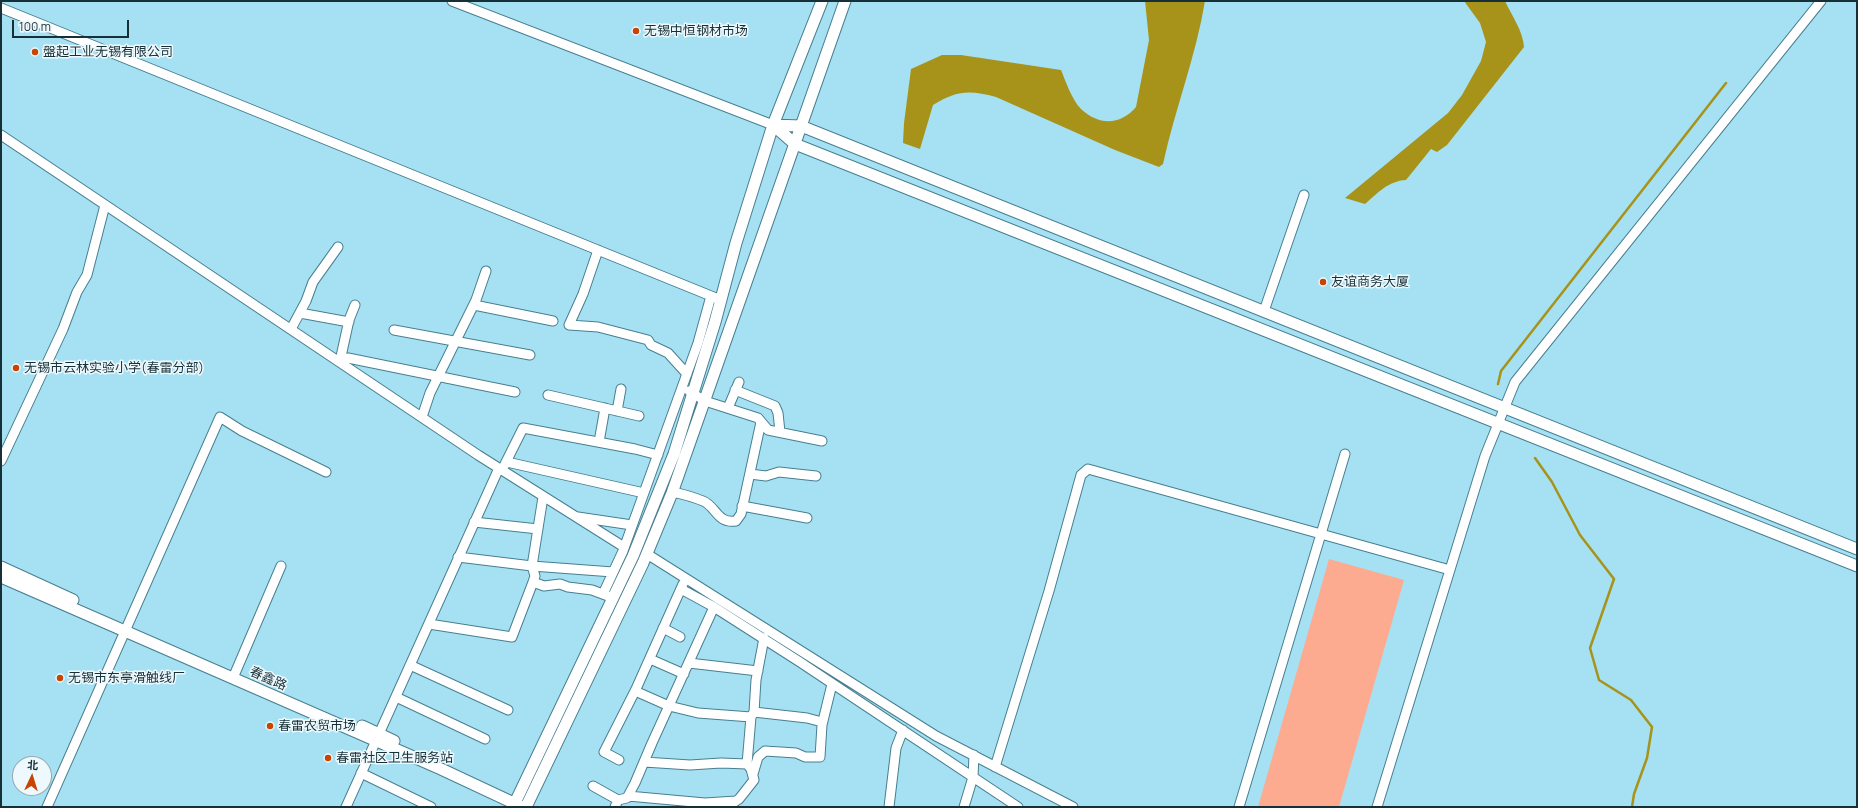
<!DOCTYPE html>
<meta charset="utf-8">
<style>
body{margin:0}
#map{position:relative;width:1858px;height:808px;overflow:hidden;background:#a6e1f3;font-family:Manrope,"Noto Sans SC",sans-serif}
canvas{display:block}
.frame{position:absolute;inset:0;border:2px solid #172f36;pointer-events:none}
.north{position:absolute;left:12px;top:756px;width:40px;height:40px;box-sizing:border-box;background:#eef9fd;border:1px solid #98a8ad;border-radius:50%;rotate:4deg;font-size:11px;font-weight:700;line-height:16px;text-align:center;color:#172f36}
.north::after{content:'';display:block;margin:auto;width:14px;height:18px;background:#c94303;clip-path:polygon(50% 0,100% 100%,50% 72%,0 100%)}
.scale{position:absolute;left:12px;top:20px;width:117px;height:18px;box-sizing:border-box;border:2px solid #172f36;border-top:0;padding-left:5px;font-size:12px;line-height:14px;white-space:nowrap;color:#172f36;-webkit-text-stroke:3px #eef9fd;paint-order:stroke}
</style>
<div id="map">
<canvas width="1858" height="808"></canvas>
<div class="frame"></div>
<div class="north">北</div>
<div class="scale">100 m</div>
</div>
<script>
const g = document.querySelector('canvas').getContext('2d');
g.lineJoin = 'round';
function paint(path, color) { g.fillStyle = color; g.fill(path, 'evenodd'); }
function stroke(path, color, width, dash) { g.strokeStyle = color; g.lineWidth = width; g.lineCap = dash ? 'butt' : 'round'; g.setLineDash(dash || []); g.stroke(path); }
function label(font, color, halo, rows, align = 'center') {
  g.font = font + ' Manrope,"Noto Sans SC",sans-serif'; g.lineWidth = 3; g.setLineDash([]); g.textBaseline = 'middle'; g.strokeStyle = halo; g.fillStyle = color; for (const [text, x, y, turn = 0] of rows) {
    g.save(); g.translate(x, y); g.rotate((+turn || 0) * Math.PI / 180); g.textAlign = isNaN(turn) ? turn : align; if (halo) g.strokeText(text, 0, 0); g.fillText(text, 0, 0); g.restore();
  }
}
paint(new Path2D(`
 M1329,559L1404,580L1339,807H1258Z`), '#fdab90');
paint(new Path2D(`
 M1145,1H1205C1196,56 1175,109 1163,164L1159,167L1115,150L996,97C970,90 957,90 933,105L920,149L903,143L904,123L911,69L942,55H961L1061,70C1066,82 1072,100 1081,109C1099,126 1121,125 1136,107L1149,40Z
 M1464,1H1505C1512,16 1523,31 1524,47L1447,145L1437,152L1431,149L1406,180C1388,181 1378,193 1365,204L1345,198L1448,113L1462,95L1481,61L1486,42L1480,23Z`), '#a79319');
stroke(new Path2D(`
 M1498,384L1501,371L1726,83
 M1535,458L1552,482L1580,535L1614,579L1590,648L1599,680L1631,700L1652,727L1647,758L1634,794L1632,807`), '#a79319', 2.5);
const minor = new Path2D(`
 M452,1L773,125
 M1,8L721,300
 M1,135L478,455L624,547
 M598,250L583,294L569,325L598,327L648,340L651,345L668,353L687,374
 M474,305L553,321
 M1264,311L1304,195
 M300,313L349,322
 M291,329L306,301L313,282L338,247
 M394,330L530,355
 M340,361L348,358L515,392
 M340,361L349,320L355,305
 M735,390L775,406L778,413L780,432
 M689,391L705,401L758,418L768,430L822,441
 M548,395L639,416
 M728,408L739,382
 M617,411L621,389
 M422,417L430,393L476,300L486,271
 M599,442L605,408
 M1,461L63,329L77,292L87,275L105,205
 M507,462L644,493
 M502,470L523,428L635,449L658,455
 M750,474L766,476L779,472L816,476
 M673,492C682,494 693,497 703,501C716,506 717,524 736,521L741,514L761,422
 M543,497L532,566L535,576L533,582L544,586L560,584L568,587L592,590L608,596
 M742,506L807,518
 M578,517L632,525
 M474,522L538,529
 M647,554L936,736L1073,807
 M458,557L532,566L613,572
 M681,589L714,607L800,662L1018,807
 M603,594L623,551L698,343L711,296
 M429,624L512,637L533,582
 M663,628L680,637
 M650,659L684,674
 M689,663L758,671
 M410,665L508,710
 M233,678L281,566
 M635,691L669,706L698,713L751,717
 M396,697L485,739
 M754,712L807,718L822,722
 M619,760L604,752L636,689L683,584
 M644,762L690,765L721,763L747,764
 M995,767L1049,591L1081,475L1088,469L1450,570
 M361,773L431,807
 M753,774L758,757L765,751L796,753L805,757H820L822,725L832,684
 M593,786L618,800
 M628,796L705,803L736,801
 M47,807L220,417L242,431L326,472
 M346,807L499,468
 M615,807L618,800L627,798L635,783L652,743L714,607
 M727,807L739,799L754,780L751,769L747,764L751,717L754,712L756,680L764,638
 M889,807L896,748L903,730
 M964,807L973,777L974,755
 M1239,807L1345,454
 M1377,807L1485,456L1515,382L1821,1`);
const major = new Path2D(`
 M773,125L795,144L1857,566
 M773,125L801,126L1857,549
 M1,567L73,600
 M1,577L441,769L520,806
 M362,726L394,741
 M513,807L633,556L674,454L715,322L736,243L773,125L822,1
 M526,807L643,563L672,493L845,1`);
stroke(minor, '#477f90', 11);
stroke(major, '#477f90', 13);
stroke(minor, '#fff', 9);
stroke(major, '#fff', 11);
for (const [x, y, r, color] of [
 [636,31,4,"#c94303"],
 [35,52,4,"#c94303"],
 [1323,282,4,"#c94303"],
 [16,368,4,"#c94303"],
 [60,678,4,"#c94303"],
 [270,726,4,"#c94303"],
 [328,758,4,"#c94303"]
]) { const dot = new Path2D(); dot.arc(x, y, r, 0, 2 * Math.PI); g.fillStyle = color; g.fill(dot); stroke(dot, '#eef9fd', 1.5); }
label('13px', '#172f36', '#eef9fd', [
 ["无锡中恒钢材市场",644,31],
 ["盤起工业无锡有限公司",43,52],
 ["友谊商务大厦",1331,282],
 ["无锡市云林实验小学(春雷分部)",24,368],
 ["无锡市东亭滑触线厂",68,678],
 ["春雷农贸市场",278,726],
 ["春雷社区卫生服务站",336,758]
], 'left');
label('13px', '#172f36', '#eef9fd', [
 ["春鑫路",268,679,24]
]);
</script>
